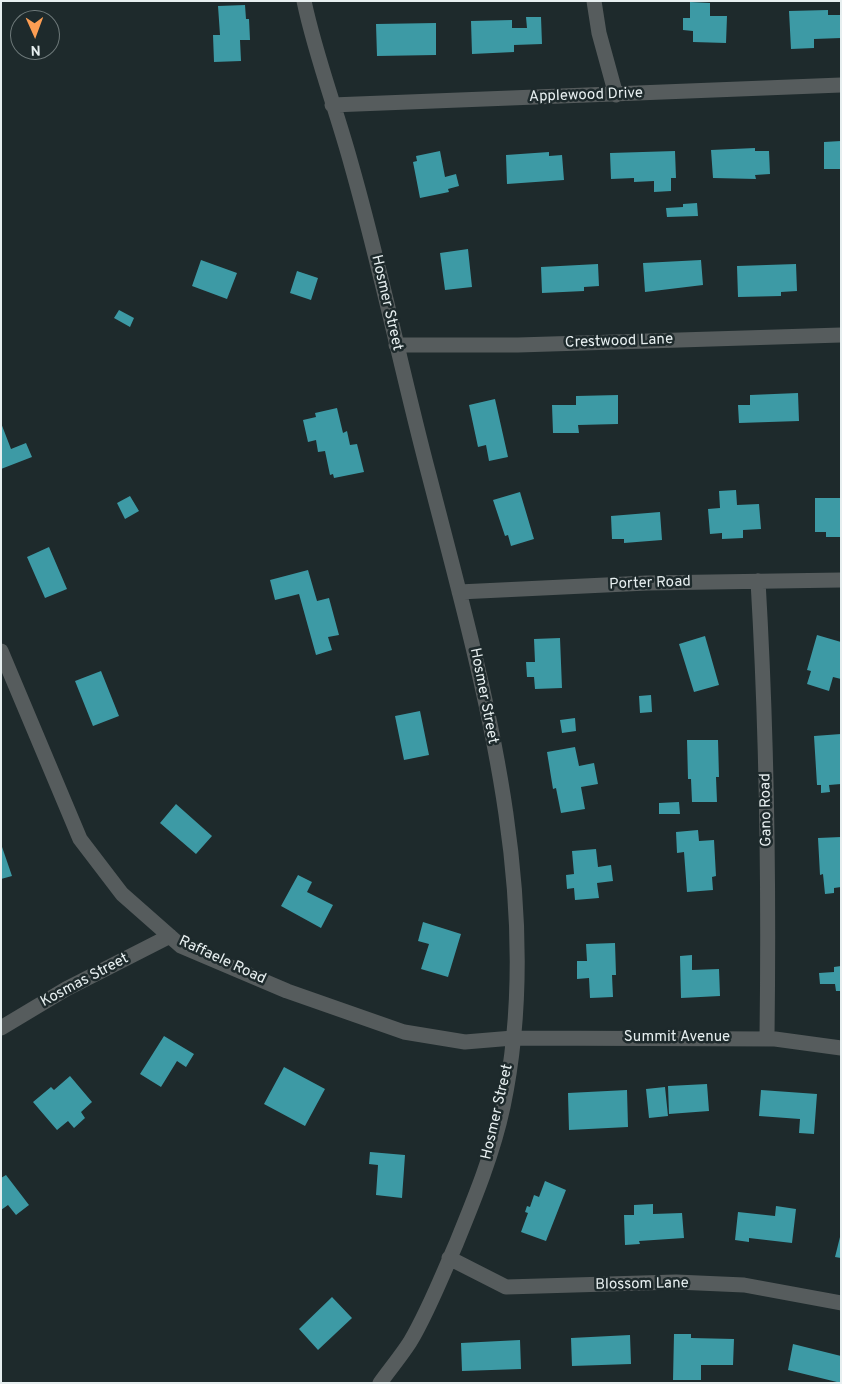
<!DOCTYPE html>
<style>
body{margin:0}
#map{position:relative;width:842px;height:1384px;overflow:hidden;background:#1e2a2c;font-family:Overpass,sans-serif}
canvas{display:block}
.frame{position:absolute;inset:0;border:2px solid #e7eff0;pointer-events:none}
.north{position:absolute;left:10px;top:10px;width:50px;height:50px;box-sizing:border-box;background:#1e2a2c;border:1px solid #6e797a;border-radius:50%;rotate:178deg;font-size:14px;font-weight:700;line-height:20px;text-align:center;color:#e7eff0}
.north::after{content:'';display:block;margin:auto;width:18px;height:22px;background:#fc9d53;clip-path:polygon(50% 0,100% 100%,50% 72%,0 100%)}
</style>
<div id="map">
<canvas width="842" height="1384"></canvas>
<div class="frame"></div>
<div class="north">N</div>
</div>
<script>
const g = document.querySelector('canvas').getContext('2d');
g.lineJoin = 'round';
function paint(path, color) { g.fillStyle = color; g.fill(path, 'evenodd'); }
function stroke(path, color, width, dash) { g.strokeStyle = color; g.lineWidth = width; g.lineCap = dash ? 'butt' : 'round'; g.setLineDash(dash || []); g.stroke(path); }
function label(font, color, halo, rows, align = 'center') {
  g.font = font + ' Overpass,sans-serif'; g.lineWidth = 5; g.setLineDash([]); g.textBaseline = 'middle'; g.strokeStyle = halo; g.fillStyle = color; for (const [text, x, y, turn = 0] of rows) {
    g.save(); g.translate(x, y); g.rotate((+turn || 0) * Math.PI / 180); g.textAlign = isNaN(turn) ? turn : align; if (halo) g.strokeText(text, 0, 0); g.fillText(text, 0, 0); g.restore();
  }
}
paint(new Path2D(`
 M690,2L710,3V16H727L726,43L693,42V31L683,30V18H690Z
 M245,5L246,19H249L250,40H240L241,61L214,62L213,35H220L218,6Z
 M828,10V15H841V38L814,39V48L791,49L789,11Z
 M526,17H541L542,44L514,45V52L472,54L471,21L512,20V28H527Z
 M436,23V55L377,56L376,24Z
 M841,141V169H824V142Z
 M755,148V151H769L770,174L755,175L756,179L713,178L711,150Z
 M440,151L445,177L456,174L459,186L448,189L449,192L420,198L413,162L417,161L416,156Z
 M675,151L676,178H671V191L654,192V181L634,182V178L611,179L610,153Z
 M549,152V156L562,155L564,180L507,184L506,155Z
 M697,203L698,216L667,217L666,208L683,207V204Z
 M468,249L472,287L445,290L440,253Z
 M201,260L237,273L227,299L192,286Z
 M701,260L703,285L645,292L643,263Z
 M598,264L599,286L584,287V291L542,293L541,267Z
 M796,264L797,291L781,292V296L738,297L737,266Z
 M297,271L318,278L311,300L290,293Z
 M119,310L134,318L130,327L114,318Z
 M798,393L799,421L739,423L738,405H750V395Z
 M618,395V424L578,425L579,433H553L552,405H576V396Z
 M495,399L508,457L489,461L486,445L478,447L469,405Z
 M337,408L343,433L347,431L350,445L357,444L364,472L334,478L333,474L330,475L325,451L318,452L316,440L308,442L303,420L316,417L315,413Z
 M1,423L11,449L26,443L32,457L1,469Z
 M736,490L737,505L759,504L761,529L743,530V538L722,539V533L710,534L708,509L720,508L719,491Z
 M520,492L534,539L511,546L508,535L505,536L493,500Z
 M130,496L139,511L125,519L117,503Z
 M815,498H841V537H826V532H815Z
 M660,512L662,540L624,543V539H612L611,516Z
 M49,547L67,589L45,598L27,557Z
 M308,570L317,601L329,598L339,635L328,637L332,650L316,655L299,594L275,600L270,580Z
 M817,635L841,642V679L833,677L829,691L807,684L811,671L807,670Z
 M705,636L719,685L694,692L679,644Z
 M560,638L562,688L535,689L534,677H527L526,662H535L534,639Z
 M101,671L119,716L93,726L75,681Z
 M651,695L652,712L640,713L639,696Z
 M420,711L429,755L404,760L395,716Z
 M575,718L576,731L562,733L560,720Z
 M841,734V784L829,785L830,792L821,793V785H817L814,736Z
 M687,740H718L719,777H716L717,802H692L691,779H688Z
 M575,747L579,766L594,763L598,784L581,787L585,809L561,813L556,788L553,789L547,752Z
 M679,802L680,814H659V803Z
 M176,804L212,836L196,854L160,823Z
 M698,830L699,841L714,840L716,876L712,877L713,890L687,892L684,852L677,853L676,832Z
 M841,837V887L834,888V893L825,894L823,874L820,875L818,838Z
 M1,844L12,876L1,879Z
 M596,849L598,867L611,865L613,881L597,883L599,898L575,900L574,888L567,889L566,875L574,874L572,851Z
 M298,875L312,882L307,892L333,905L321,928L281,906Z
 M423,922L461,934L448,977L421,969L429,944L418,941Z
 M615,943L616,975H612L613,997L590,998L589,978L577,979V961H587L586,944Z
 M692,955V970L719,969L720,996L681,998L680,956Z
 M841,966V991H836L835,984H820L819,973L834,972V967Z
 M164,1036L194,1054L186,1067L177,1061L161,1087L140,1074Z
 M284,1067L325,1089L305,1126L264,1104Z
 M70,1076L92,1102L81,1112L85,1118L74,1128L68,1121L57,1130L33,1102L51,1087L54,1090Z
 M707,1084L709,1111L669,1114L668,1086Z
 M665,1087L668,1116L649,1118L646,1089Z
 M627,1090L628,1127L569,1130L568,1093Z
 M761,1090L817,1094L814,1134L799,1133L800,1119L759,1116Z
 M370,1152L405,1155L402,1198L376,1195L378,1165L369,1164Z
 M6,1175L29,1205L16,1215L8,1205L1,1210V1178Z
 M545,1181L566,1190L546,1241L521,1232L528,1213L525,1212L527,1206L530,1207L534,1195L539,1197Z
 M653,1204V1214L682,1213L684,1238L639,1241L640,1244L625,1245L624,1215H634V1205Z
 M776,1206L796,1209L792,1243L749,1238V1242L735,1240L738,1212L775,1216Z
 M840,1237H841V1258L835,1257Z
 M332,1297L352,1318L318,1350L299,1329Z
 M674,1334H691V1338L734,1339L733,1365H701V1380H673Z
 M630,1335L631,1364L572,1366L571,1338Z
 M520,1340L521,1369L462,1371L461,1343Z
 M793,1344L841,1356V1383L788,1370Z`), '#3d9aa5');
stroke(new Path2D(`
 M304,1C316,58 337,111 352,167C381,269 402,373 429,475C481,677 547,898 503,1107C493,1154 474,1200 456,1244C442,1276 428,1312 410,1342C401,1356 390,1369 380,1383
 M594,1L599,33L616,95
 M332,105L841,85
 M396,345H518L841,335
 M758,581C767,734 769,886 767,1038
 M459,592L647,583L841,580
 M1,651L80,839L122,894L181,946L287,991L404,1032L465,1042L513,1038L775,1039L841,1048
 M1,1028L66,989L170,936
 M449,1258L506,1287L676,1282L744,1285L841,1303`), '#565c5d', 15);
label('15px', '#e7eff0', '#1e2a2c', [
 ["Applewood Drive",586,96,-2],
 ["Hosmer Street",386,303,77],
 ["Crestwood Lane",619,342,-2],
 ["Porter Road",650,584,-2],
 ["Hosmer Street",483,696,79],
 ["Gano Road",767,810,-91],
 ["Raffaele Road",222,961,25],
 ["Kosmas Street",85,981,-28],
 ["Summit Avenue",677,1038],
 ["Hosmer Street",498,1112,-77],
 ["Blossom Lane",642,1285,-1]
]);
</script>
